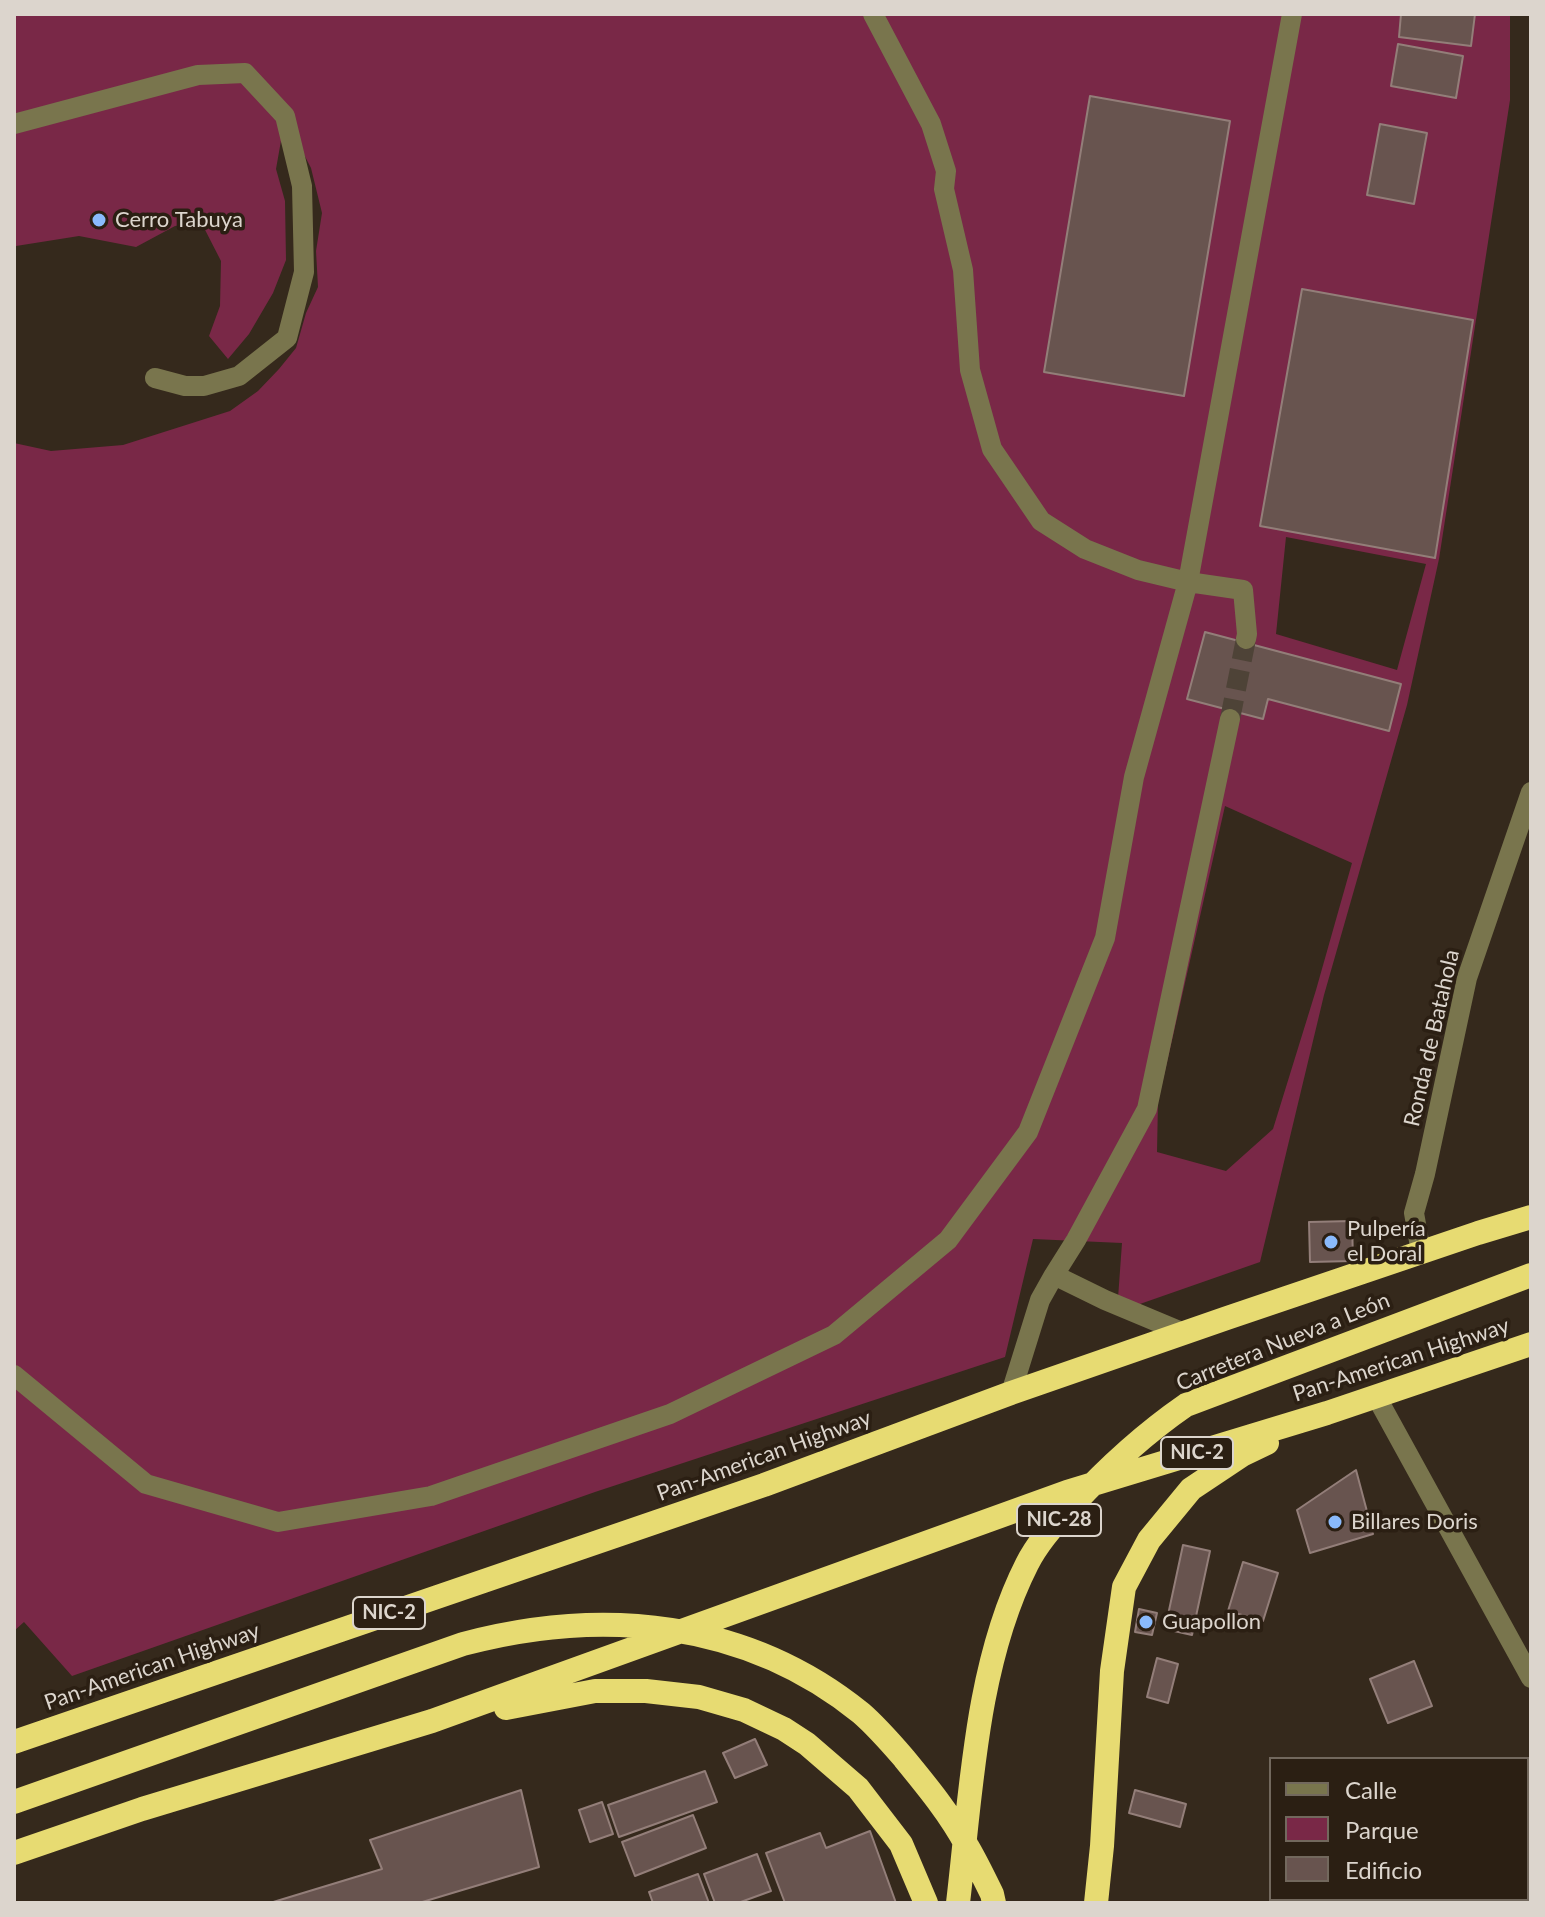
<!DOCTYPE html>
<meta charset="utf-8">
<style>
body{margin:0}
#map{position:relative;width:1545px;height:1917px;overflow:hidden;background:#35291c;font-family:Lato,sans-serif}
canvas{display:block}
.frame{position:absolute;inset:0;border:16px solid #dcd5cd;pointer-events:none}
.legend{position:absolute;left:1269px;top:1757px;width:260px;height:144px;box-sizing:border-box;background:#2b1f13;border:2px solid #72685d;margin:0;padding:10px 14px;list-style:none;font-size:24px;color:#dcd5cd}
.legend li{display:flex;align-items:center;gap:16px;height:40px}
.legend b{width:40px;border:2px solid #72685d}
</style>
<div id="map">
<canvas width="1545" height="1917"></canvas>
<div class="frame"></div>
<ul class="legend">
<li><b style="height:10px;background:#79754d"></b>Calle</li>
<li><b style="height:22px;background:#792847"></b>Parque</li>
<li><b style="height:22px;background:#68544f"></b>Edificio</li>
</ul>
</div>
<script>
const g = document.querySelector('canvas').getContext('2d');
g.lineJoin = 'round';
function paint(path, color) { g.fillStyle = color; g.fill(path, 'evenodd'); }
function stroke(path, color, width, dash) { g.strokeStyle = color; g.lineWidth = width; g.lineCap = dash ? 'butt' : 'round'; g.setLineDash(dash || []); g.stroke(path); }
function label(font, color, halo, rows, align = 'center') {
  g.font = font + ' Lato,sans-serif'; g.lineWidth = 7; g.setLineDash([]); g.textBaseline = 'middle'; g.strokeStyle = halo; g.fillStyle = color; for (const [text, x, y, turn = 0] of rows) {
    g.save(); g.translate(x, y); g.rotate((+turn || 0) * Math.PI / 180); g.textAlign = isNaN(turn) ? turn : align; if (halo) g.strokeText(text, 0, 0); g.fillText(text, 0, 0); g.restore();
  }
}
paint(new Path2D(`
 M14,14H1510V100L1439,559L1407,705L1324,995L1260,1262L1117,1312L1122,1243L1033,1239L1005,1357L595,1492L72,1676L24,1622L14,1631V443L51,451L123,445L230,411L258,391L279,369L296,348L306,313L318,287L316,251L322,213L311,168L285,118L276,169L285,201L286,260L273,293L249,334L228,359L209,336L220,306L221,261L201,222L175,226L136,247L79,236L16,246L14,248ZM1090,97L1230,121L1183,396L1044,371ZM1302,289L1473,320L1435,558L1260,526ZM1286,537L1426,564L1397,670L1276,634ZM1205,632L1400,684L1389,731L1268,699L1263,719L1188,698ZM1225,806L1352,863L1316,990L1273,1129L1226,1171L1157,1152L1158,1102Z`), '#792847');
const building = new Path2D(`
 M1401,14H1475L1471,46L1399,37Z
 M1398,44L1463,56L1456,98L1391,86Z
 M1090,96L1230,121L1184,396L1044,372Z
 M1380,124L1427,133L1414,204L1367,195Z
 M1302,289L1473,320L1435,558L1260,526Z
 M1205,632L1401,684L1389,731L1268,699L1263,719L1187,699Z
 M1352,1221L1353,1261L1310,1262L1309,1222Z
 M1356,1470L1373,1534L1310,1553L1297,1510Z
 M1183,1545L1210,1551L1192,1635L1165,1629Z
 M1243,1562L1278,1573L1263,1621L1228,1611Z
 M1139,1609L1157,1613L1152,1635L1135,1632Z
 M1157,1658L1178,1664L1168,1703L1147,1697Z
 M1414,1661L1432,1706L1388,1723L1370,1679Z
 M755,1739L767,1765L735,1778L723,1753Z
 M705,1771L717,1802L619,1837L608,1805Z
 M1531,1788V1843H1530L1527,1839V1791Z
 M521,1790L539,1867L419,1903H270L382,1869L370,1840Z
 M1135,1790L1186,1804L1180,1827L1129,1813Z
 M602,1802L613,1834L590,1842L579,1810Z
 M693,1815L706,1848L635,1876L622,1842Z
 M870,1831L896,1903H785L766,1853L820,1833L826,1848Z
 M757,1854L771,1891L738,1903H715L704,1874Z
 M698,1874L709,1903H653L649,1892Z`);
paint(building, '#68544f');
stroke(building, '#937e79', 2);
stroke(new Path2D(`
 M1230,719L1246,639`), '#4e4337', 20, [20, 10]);
stroke(new Path2D(`
 M873,14L931,124L946,171L944,189L963,270L970,370L992,449L1041,521L1085,549L1138,570L1188,582L1243,590L1247,634L1246,639
 M14,124L198,75L245,73L285,116L302,186L304,272L287,338L239,376L204,386H185L155,378
 M1421,1252L1414,1213L1425,1174L1467,978L1531,792
 M1054,1275L1105,1300L1184,1333
 M14,1375L146,1484L278,1522L431,1496L670,1414L834,1335L948,1240L1028,1132L1105,938L1134,777L1188,582L1292,14
 M1011,1393L1040,1300L1054,1275L1076,1240L1147,1109L1230,719
 M1376,1396L1531,1678`), '#79754d', 20);
stroke(new Path2D(`
 M506,1708L595,1691H646L699,1697L744,1710L784,1729L807,1744L858,1788L901,1844L926,1903
 M14,1742L764,1485L1011,1393L1227,1318L1478,1233L1531,1217
 M14,1802L463,1644C602,1607 746,1620 861,1713C876,1726 890,1742 903,1757C926,1785 950,1814 967,1846C976,1861 984,1878 992,1894L994,1903
 M14,1853L142,1809L432,1721L1067,1492L1327,1413L1531,1344
 M958,1903C971,1793 976,1664 1027,1564C1038,1542 1055,1523 1072,1506C1106,1469 1144,1434 1186,1405L1531,1275
 M1096,1903L1102,1846L1112,1671L1124,1587L1149,1540L1191,1489L1242,1455L1267,1443`), '#e7db72', 24);
for (const [x, y, r, color] of [
 [99,220,8,"#8abafc"],
 [1331,1242,8,"#8abafc"],
 [1335,1522,8,"#8abafc"],
 [1146,1622,8,"#8abafc"]
]) { const dot = new Path2D(); dot.arc(x, y, r, 0, 2 * Math.PI); g.fillStyle = color; g.fill(dot); stroke(dot, '#2b1f13', 3); }
for (const [x, y, w] of [
 [1197,1453,72],
 [1059,1520,84],
 [389,1613,72]
]) { const box = new Path2D(); box.roundRect(x - w / 2, y - 16, w, 32, 6); g.fillStyle = '#2b1f13'; g.fill(box); stroke(box, '#dcd5cd', 2); }
label('bold 20px', '#dcd5cd', null, [
 ["NIC-2",1197,1453],
 ["NIC-28",1059,1520],
 ["NIC-2",389,1613]
]);
label('22px', '#dcd5cd', '#2b1f13', [
 ["Cerro Tabuya",115,220],
 ["Pulpería",1347,1229],
 ["el Doral",1347,1254],
 ["Billares Doris",1351,1522],
 ["Guapollon",1162,1622]
], 'left');
label('22px', '#dcd5cd', '#2b1f13', [
 ["Ronda de Batahola",1432,1038,-77],
 ["Carretera Nueva a León",1283,1342,-22],
 ["Pan-American Highway",1401,1360,-18],
 ["Pan-American Highway",764,1456,-20],
 ["Pan-American Highway",152,1667,-19]
]);
</script>
